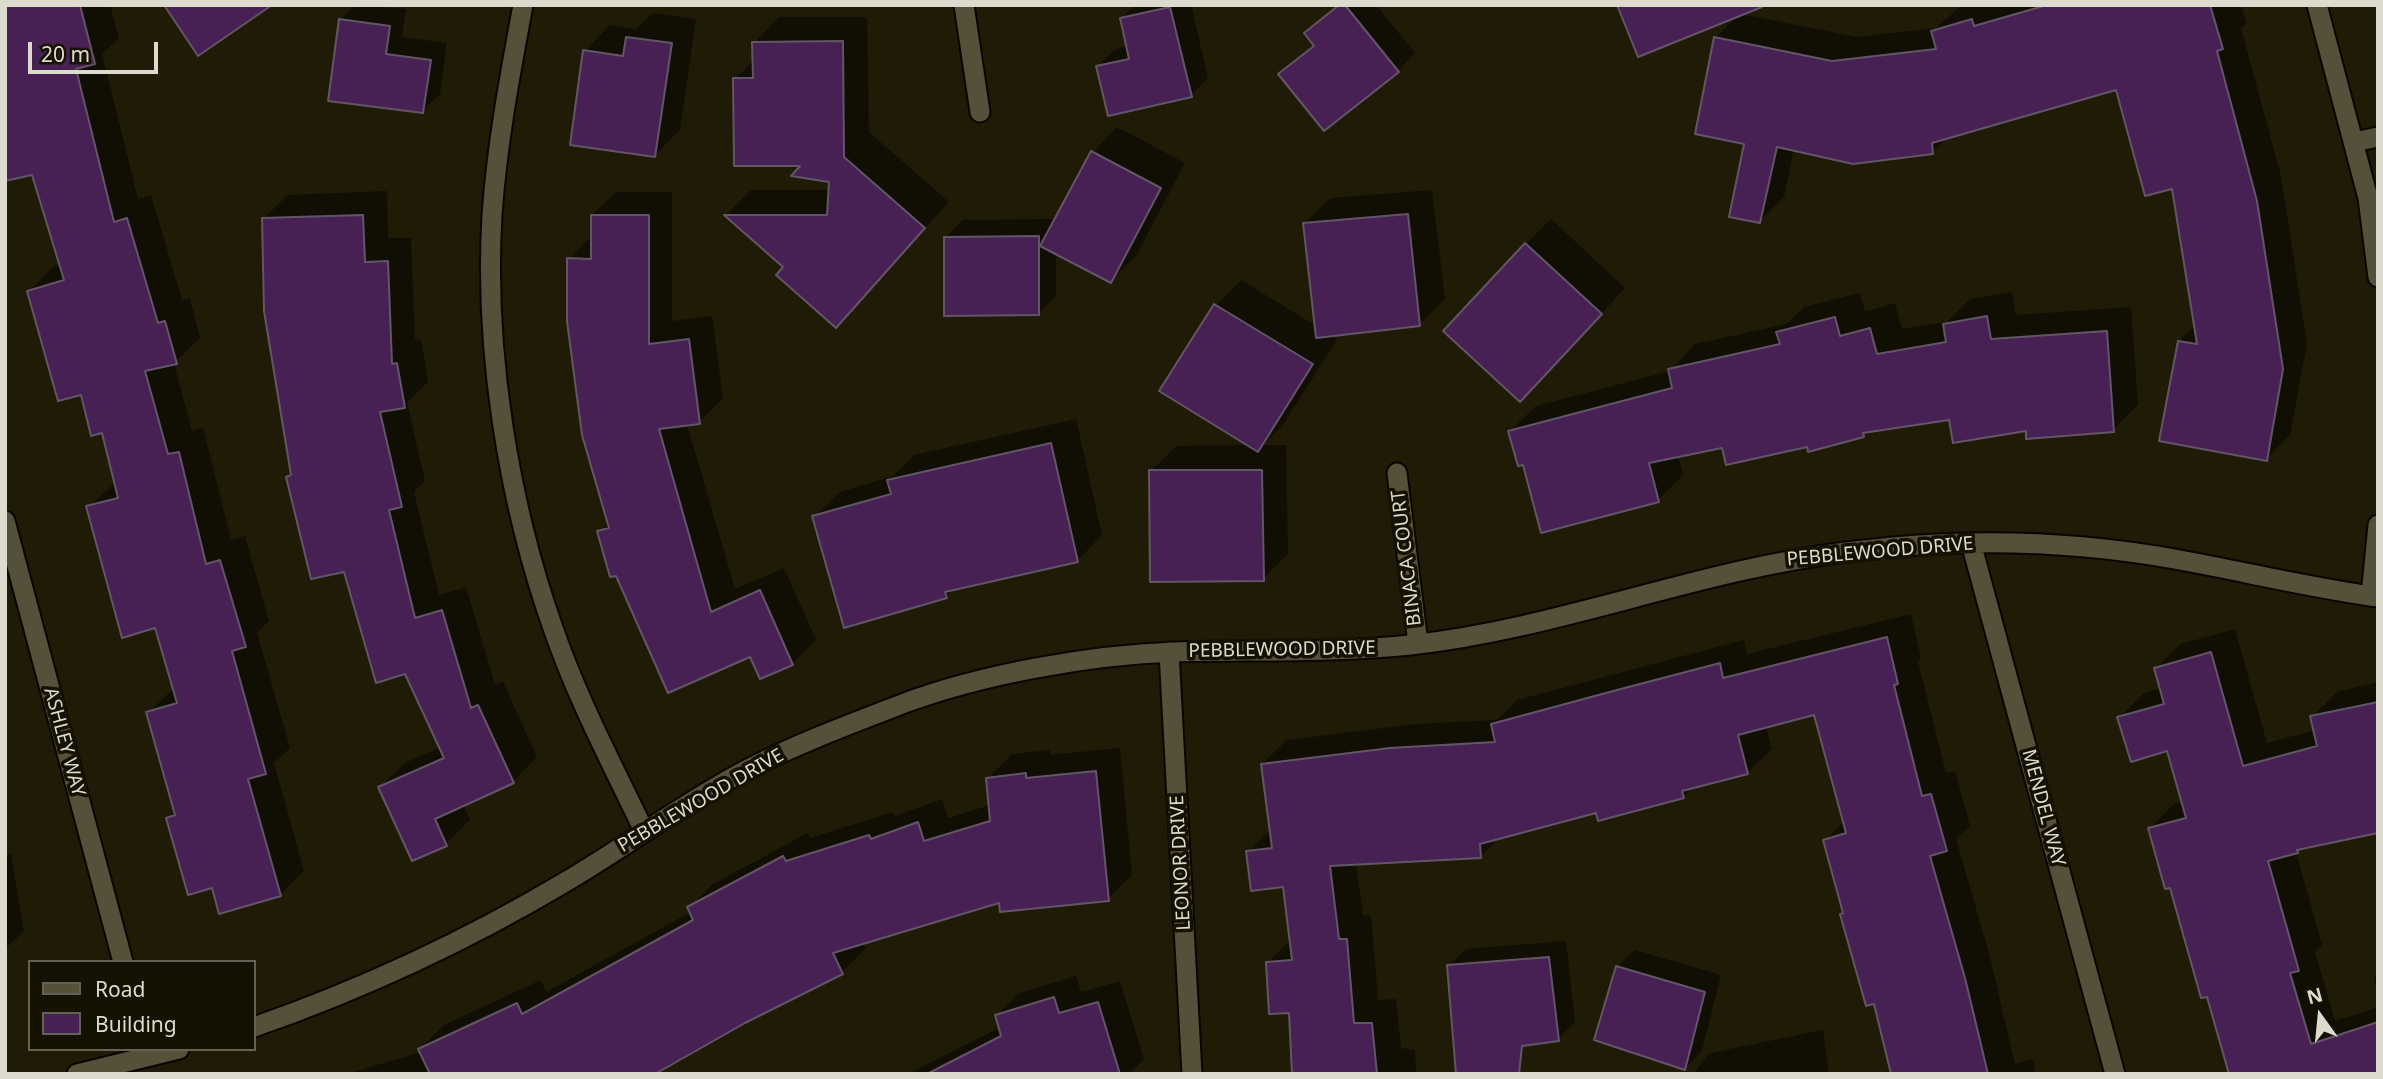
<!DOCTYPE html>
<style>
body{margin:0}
#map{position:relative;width:2383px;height:1079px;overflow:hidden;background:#201b06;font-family:"Noto Sans",sans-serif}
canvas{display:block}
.frame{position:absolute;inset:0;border:7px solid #dddbce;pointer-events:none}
.legend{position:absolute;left:28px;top:960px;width:228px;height:91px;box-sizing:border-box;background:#161201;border:2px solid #666253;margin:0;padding:9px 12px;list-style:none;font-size:21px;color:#dddbce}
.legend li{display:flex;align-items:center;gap:14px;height:35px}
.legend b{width:35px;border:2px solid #666253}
.north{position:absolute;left:2285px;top:981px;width:70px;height:70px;-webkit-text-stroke:5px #161201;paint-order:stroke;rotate:345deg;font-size:19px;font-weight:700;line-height:28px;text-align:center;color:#dddbce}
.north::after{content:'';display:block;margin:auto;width:24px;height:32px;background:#dddbce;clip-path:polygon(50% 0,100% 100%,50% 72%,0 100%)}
.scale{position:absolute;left:28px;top:42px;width:130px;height:32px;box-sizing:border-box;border:4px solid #dddbce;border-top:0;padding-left:9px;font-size:21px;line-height:24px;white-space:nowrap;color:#dddbce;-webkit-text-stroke:5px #161201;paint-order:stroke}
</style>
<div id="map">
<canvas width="2383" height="1079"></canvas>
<div class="frame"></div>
<ul class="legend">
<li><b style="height:9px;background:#55503a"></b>Road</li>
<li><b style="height:19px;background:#472154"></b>Building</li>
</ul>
<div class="north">N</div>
<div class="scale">20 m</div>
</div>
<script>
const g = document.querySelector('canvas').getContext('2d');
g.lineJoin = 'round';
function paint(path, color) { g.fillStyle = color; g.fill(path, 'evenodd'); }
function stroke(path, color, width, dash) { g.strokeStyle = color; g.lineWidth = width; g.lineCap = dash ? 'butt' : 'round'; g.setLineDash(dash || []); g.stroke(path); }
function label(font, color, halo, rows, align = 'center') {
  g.font = font + ' "Noto Sans",sans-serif'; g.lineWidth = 7; g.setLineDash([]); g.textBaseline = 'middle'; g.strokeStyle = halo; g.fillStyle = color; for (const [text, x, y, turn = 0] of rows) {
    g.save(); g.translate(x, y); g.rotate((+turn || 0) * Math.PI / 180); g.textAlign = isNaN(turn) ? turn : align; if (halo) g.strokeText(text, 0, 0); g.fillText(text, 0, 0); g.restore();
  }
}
paint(new Path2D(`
 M5,5H110L119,38L102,54L138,199L151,195L182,300L190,298L200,338L174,363L192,431L203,428L231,540L245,536L269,621L257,633L290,748L274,763L304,871L280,895L213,886L168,818L176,811L148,713L174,688L157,626L88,507L116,482L103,431L29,291L53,267L61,264Z
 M355,5L406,9L402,37L447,43L440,94L422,111L340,20Z
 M1135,5H1191L1208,78L1191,95L1098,66L1116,49L1128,46L1122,18Z
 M1337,5H1376L1415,53L1398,71L1280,75L1315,44L1306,33Z
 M1962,5H2241L2246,23L2241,28L2281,176L2307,344L2290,435L2266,459L2179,341L2196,325L2174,186L2118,88L1948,137L1932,153L1794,149L1784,197L1760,221L1746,143L1715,38L1740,14L1857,37L1936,28Z
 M653,13L696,19L680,130L655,155L585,51L610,25L636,29Z
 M779,17H867L869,132L949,202L836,325L785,267L726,215L751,190H830L831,180L804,164L735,79L754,60V43Z
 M1117,127L1185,163L1136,256L1110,281L1056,252V296L1039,313L945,238L963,220L1056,219L1092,153Z
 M1432,190L1445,299L1419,324L1331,335L1337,339L1283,425L1262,445H1286L1288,554L1263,579L1151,471L1176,446L1250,445L1162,390L1216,305L1241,280L1316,326L1305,223L1330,198Z
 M387,191L388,238H411L415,340L421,339L428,382L407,403L425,481L414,492L439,595L466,587L495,685L503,682L537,757L513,781L463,804L470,820L446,844L413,859L380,787L405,763L441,747L406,672L288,477L292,473L263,219L288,195Z
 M616,192H672V321L712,316L723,398L699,422L687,424L735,589L784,568L816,640L792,664L751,654L599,532L609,522L569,259L592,236V215Z
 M1551,219L1625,288L1545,375L1526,244Z
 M2012,292L2016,315L2131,307L2138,405L2113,430L2028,429L1950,418L1808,444L1724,446L1678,456L1683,475L1658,500L1524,462L1510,431L1536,406L1670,371L1695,344L1787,324L1804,307L1860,293L1865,312L1895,303L1902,329L1947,322L1970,299Z
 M1076,419L1102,535L1077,561L955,588L946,597L814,517L840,492L893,476L914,455Z
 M1911,614L1921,658L1918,661L1946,773L1955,771L1970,826L1956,839L1989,953L2015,1064L2033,1059L2036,1074H1910L1875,1002L1825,841L1844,821L1815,713L1766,726L1772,749L1747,773L1693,787L1683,797L1597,811L1500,837L1480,857L1356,863L1363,915L1371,916L1378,1000L1396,999L1401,1048L1415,1050L1416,1074H1294L1291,1011L1268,962L1291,939L1285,885L1248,852L1271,829L1262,764L1287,740L1416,724L1497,720L1517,700L1744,640L1747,654Z
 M2235,629L2267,743L2315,730L2312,717L2337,692L2378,682V831L2300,848L2296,852L2322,945L2315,952L2335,1021L2378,1007V1069L2359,1074L2208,995L2150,828L2174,804L2184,802L2169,749L2119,718L2144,693L2162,688L2156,668L2181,644Z
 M1120,748L1132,875L1108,899L1000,900L863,942L866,948L842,972L744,1021L651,1074H346L422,1052L420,1049L444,1025L541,980L546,992L691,912L689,908L713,884L808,833L810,838L893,812L895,816L942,799L948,818L990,805L988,778L1012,754L1050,750V755Z
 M11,854L24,931L5,949V855Z
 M1566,941L1575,1022L1558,1039L1448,966L1466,949Z
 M1635,950L1721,975L1702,1051L1685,1068L1617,967Z
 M2378,975V993L2374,978Z
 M1076,976L1081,992L1120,981L1144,1059L1129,1074H908L1001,1027L997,1015L1019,993Z
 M1823,1030L1829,1074H1693L1710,1053Z`), '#0007');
const building = new Path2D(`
 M5,5H80L95,64L76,69L114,222L127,218L158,323L165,321L177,364L145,371L168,454L179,452L206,564L220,560L246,647L232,651L266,774L248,779L281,896L219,914L212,888L188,895L166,818L175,815L146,712L177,703L155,628L122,638L86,506L118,498L102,433L91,436L81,395L58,401L27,291L64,280L32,175L5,181Z
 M164,5H272L198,56Z
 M1339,5H1345L1399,72L1324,131L1278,74L1314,46L1304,33Z
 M1617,5H1762V7L1638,57Z
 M2047,5H2210L2223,49L2217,51L2257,201L2283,369L2267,461L2159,441L2178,341L2197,344L2172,189L2145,196L2116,90L1932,143L1933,154L1853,164L1777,147L1760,223L1729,217L1744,144L1695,134L1714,37L1832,61L1936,49L1931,31L1972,19L1974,26Z
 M1170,7L1192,97L1108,116L1096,66L1129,59L1120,18Z
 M339,19L390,26L386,54L431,60L423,113L328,101Z
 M626,37L672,43L655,157L570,145L583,50L623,56Z
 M843,41L844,157L925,228L836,328L776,275L783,267L724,215H827L829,182L791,176L800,166H734L733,78H753L752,42Z
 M1091,151L1161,188L1111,283L1040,246Z
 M1408,214L1420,326L1316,338L1303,223Z
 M363,215L365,262L388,261L392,364L397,363L405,408L380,412L402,507L389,510L415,618L442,610L471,708L478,705L514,783L435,819L447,846L412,861L378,787L444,758L405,674L376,683L344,572L311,579L286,477L291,475L264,311L262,218Z
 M591,215H649V344L689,339L700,424L659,429L711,612L760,590L793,665L760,679L750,657L668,693L616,576L610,577L597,531L609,528L582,435L567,321V258L591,259Z
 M1039,236V315L944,316V237Z
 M1525,243L1602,314L1520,402L1443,331Z
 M1214,304L1313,364L1258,452L1159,391Z
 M1987,316L1991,339L2107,331L2114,432L2026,439V431L1953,443L1949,420L1863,433L1864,437L1808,452L1807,447L1726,465L1722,448L1649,463L1659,502L1541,533L1523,465L1518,466L1508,431L1672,388L1668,369L1780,344L1776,332L1835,317L1840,336L1870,328L1877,354L1946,342L1943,324Z
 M1051,443L1078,562L945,592L947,598L844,628L812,516L891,494L887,480Z
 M1149,470H1262L1264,581L1150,582Z
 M1887,637L1898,684L1894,685L1922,796L1931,794L1947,851L1930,856L1965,978L1988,1074H1891L1874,1004L1866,1006L1840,914L1843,913L1823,840L1846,833L1814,715L1738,735L1748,774L1682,791L1684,798L1598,821L1596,813L1480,844L1481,858L1330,866L1339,939H1347L1354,1023H1372L1377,1074H1292L1289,1013L1269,1014L1266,962L1292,960L1283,887L1251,891L1246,851L1272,848L1261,764L1390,748L1495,742L1491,724L1617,690L1720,663L1723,678Z
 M2211,652L2243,766L2317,746L2310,716L2378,702V833L2297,850L2298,853L2268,861L2299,971L2290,973L2311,1044L2378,1022V1074H2229L2207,997L2201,998L2170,888L2165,889L2148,828L2186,818L2167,751L2131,762L2117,717L2164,704L2154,668Z
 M1096,771L1109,901L1000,912L999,903L833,953L843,974L745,1023L655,1074H430L418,1049L517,1003L522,1014L693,920L687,907L783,856L786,861L869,835L871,839L918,822L924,841L990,821L986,778L1026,773V778Z
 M1549,957L1559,1041L1522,1046L1519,1074H1456L1447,965Z
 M1616,966L1705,992L1685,1070L1594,1040Z
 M1054,997L1059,1013L1098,1002L1120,1074H927L1001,1036L995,1015Z`);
paint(building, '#472154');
stroke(building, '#635568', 2);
const minor = new Path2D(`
 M523,5C510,75 497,144 492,215C484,349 508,501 553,628C577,698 612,764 644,831
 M964,5L980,112
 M2354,142L2378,137
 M1397,473L1418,644
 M5,521L123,962
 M1971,543L2115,1074
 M1169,652L1192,1074
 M254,1027C363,989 468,940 567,881C628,845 685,802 748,769C797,744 850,724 902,704C982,674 1090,655 1175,652C1254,650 1332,653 1410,645C1558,629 1698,570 1846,552C1956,538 2071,540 2180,560C2246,572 2311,588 2378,597
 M77,1074L179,1049`);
const tertiary = new Path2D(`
 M2317,5L2368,198L2378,277
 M2371,596L2378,525`);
stroke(minor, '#090600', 23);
stroke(tertiary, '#090600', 23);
stroke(minor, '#55503a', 19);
stroke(tertiary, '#55503a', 19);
label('19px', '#dddbce', '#161201', [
 ["PEBBLEWOOD DRIVE",1880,552,-5],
 ["BINACA COURT",1407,558,-97],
 ["PEBBLEWOOD DRIVE",1282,650,-1],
 ["ASHLEY WAY",64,742,75],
 ["PEBBLEWOOD DRIVE",701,801,-30],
 ["MENDEL WAY",2043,808,75],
 ["LEONOR DRIVE",1181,863,-93]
]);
</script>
